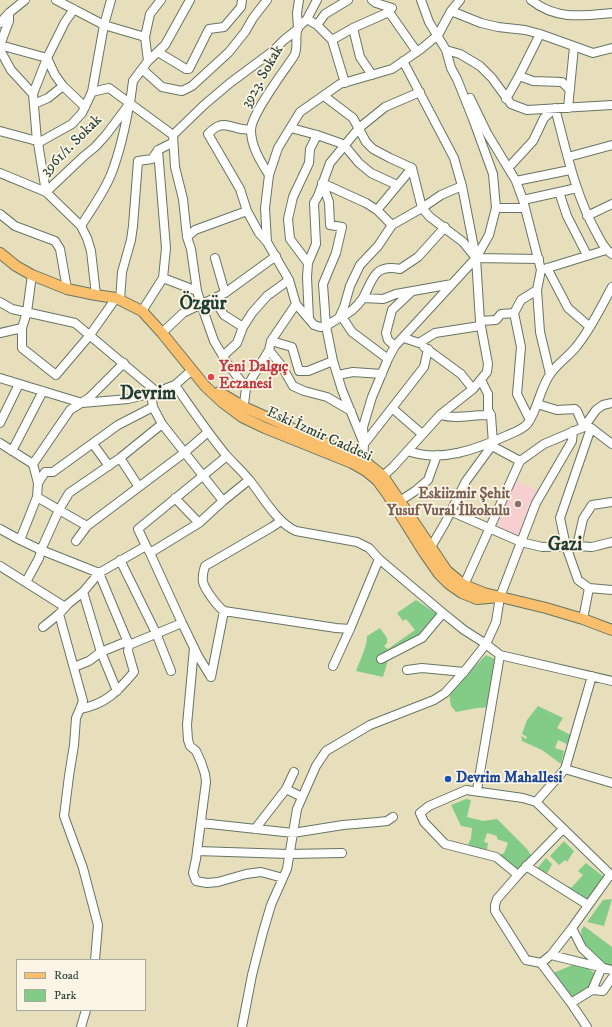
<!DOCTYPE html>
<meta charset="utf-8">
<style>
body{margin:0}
#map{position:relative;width:612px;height:1027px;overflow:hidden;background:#e7dfbb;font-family:"IM FELL DW Pica",serif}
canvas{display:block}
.legend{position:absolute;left:16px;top:959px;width:130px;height:52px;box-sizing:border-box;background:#fcf5e5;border:1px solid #a4ab9e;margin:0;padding:5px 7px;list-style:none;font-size:12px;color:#1f3d34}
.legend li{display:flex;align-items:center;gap:8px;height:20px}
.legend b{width:20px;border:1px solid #a4ab9e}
</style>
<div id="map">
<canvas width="612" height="1027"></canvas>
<ul class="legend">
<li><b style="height:5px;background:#f9bf6c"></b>Road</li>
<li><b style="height:11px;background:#82cc88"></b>Park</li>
</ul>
</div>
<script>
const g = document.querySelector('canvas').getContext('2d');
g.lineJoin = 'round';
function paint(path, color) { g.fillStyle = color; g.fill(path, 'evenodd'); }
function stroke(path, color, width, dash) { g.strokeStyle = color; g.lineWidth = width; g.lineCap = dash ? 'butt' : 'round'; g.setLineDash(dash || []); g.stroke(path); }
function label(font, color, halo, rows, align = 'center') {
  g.font = font + ' "IM FELL DW Pica",serif'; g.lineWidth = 3.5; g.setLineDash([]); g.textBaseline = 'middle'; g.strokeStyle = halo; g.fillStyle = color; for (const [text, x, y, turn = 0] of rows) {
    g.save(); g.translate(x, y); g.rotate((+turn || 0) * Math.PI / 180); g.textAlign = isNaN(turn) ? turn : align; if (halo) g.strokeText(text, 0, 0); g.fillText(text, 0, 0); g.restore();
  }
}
paint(new Path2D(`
 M513,479L541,492L520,540L503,535L495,517Z`), '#f7cfd0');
paint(new Path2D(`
 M416,600L440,616L422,638L382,659L388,660L383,677L356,671C360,660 367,647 367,636L380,628L387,638V643L384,646L388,649L415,630L406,619L403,621L397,613Z
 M486,655L499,661L491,707L477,708L456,712L451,706L449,693Z
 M538,706L563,718L557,728L571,735L567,744L558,740L555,748L564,751L561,764L542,750L522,741L521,736L526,739L527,737L522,734L527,720Z
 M466,799L471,800L467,817L483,821L497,819L527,849L532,857L518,875L496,857L504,853L508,843L497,839V836L487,833L484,842L488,843L486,855L466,849L471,838L472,828L461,826L451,805Z
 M564,841L574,851L567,862L565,860L559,865L550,856Z
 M546,858L552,864L548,872L543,877L534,872Z
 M586,863L604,877L586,900L566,891L569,886L571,888L583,875L578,871Z
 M612,899L604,926L587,922L603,900Z
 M584,926L612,947V970L602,967L582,944L581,930Z
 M580,962L598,976L592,990L574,1001L553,973Z`), '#82cc88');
const minor = new Path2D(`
 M56,0L104,25L145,37L148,61
 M372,0L376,3L392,8
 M531,0C556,20 582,16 612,13
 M74,9L65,22L47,58L33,94L37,141L38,143L46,192L81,226L87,238L91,251L96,295
 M451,11L481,23L498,27L525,30L540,34L593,53L612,48
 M307,19L317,0
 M0,23L9,13L25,0
 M317,25L332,40L345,83
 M353,28L360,57L372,75
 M145,37L150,14L161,0
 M332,40L353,28L389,12L417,52
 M0,45L47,58L55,75L63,86L85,107
 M0,45L9,21V13
 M0,50L11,70L33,94
 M446,50L460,54L480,66L492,78L511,104L527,110L612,105
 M158,52L186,69H189L209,29L224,27L241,7L242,0
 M403,61L454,158L462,186L476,258L539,259
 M142,69L162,87L182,91L192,86L229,52L245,32L253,18L267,0
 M519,76L533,81L562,82L570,90
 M92,92L109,88L173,135
 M324,96L353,118L366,142L373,149L390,158L412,168L422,208L430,217L463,242L476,258L395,346L388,359L372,397L363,427L364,444
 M470,98L487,133L516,181L523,200L541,270L537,290L540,332L550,374
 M506,99L519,76L540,34
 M34,104L48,98L63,86
 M568,108L574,47
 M291,128L317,135L340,143L344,145L359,163L371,173L397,185
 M0,131L37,141
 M38,143L72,124L82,113L92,92L104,25L111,0
 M568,157L612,145
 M509,167L533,141L544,118L555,108C566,150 575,194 596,232C601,241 604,249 612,254
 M0,173L46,192L84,156L95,147L106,135L130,103L133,81L148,61L165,45L190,0
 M269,175C261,162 251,147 251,130C251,114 284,71 294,56C299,48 294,36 298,28C300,25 304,22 307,19L317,25L325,14L348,0
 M516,181L570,170
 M322,183L329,202L330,225L342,227L336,253L323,284L326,326L333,361L342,390L364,444L363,460
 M322,183L366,203L377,210L392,225
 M559,192L567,216L587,255
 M523,200L577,188
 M496,208H525
 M377,210L412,168
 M247,211L259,233L267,242
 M0,214L15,226L55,241L60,249L67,289
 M587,216L612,204
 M81,226C92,208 105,191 112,172C120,151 125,128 129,106
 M187,237L195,230L247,211L240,189L208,134C211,131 215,127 219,126C229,122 238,132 251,129
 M215,258L225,293
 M308,263L290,239L288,219L293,197L309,163L310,149L317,135
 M547,268L568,308L590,327
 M541,270L606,250
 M32,275L27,312L22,328V348L56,375L90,335L116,298
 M163,278L197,291
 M363,298L383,299L396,294L452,284
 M214,299L224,315L243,327
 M120,300L122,272L131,240L133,226L138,161L152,159L158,150L172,143
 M0,302L12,309L75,323L157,392
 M296,304L314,325L320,327L326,326L339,318L344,307L350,286L360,265L378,246L392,225L422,208L441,195L462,186
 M142,311L163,278L166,248L158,150
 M514,313L521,347L517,394L530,420
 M342,317L352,332L388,359
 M339,318C349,314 357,307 363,298C373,280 373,264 400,269L418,257L445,227
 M309,319L307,277L308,263L316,244L314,203L318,196L330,163L359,128L385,107L420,92
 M480,321L496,320L501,314L514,313L521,300L537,290
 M0,333L22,328
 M162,333L183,313L225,293L276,256
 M404,338L419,343L435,333L480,326
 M271,341L292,347L299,371H308L333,361
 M395,346L388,340L386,333L392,310L411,292
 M424,347L461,374L473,389
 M269,350L281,365L293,386L304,391L327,397L351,411
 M223,356L237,343L243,327L252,313L267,296L289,280
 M338,375L353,372L382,374
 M0,378L82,403L128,399L157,392L175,385L192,370
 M175,385C191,408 207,432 226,455C234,464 243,472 251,482C263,497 278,524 296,531L357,542L369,548L379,559L443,613L464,630L486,644L500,655L612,681
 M246,388L227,363L214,341L201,304L197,291L191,249L187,237L183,199L175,167L173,135L204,105L230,83L273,51L284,40L298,29L297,13L299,0
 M151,393L153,407L162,424L223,501
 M537,404L557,410L575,409L577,411L584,427L591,428L612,444
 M392,408L422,434
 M243,412L246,388L269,350L271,341L296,304L289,280L267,242L265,208L269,175L278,148L300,112L340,84L392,69L421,49L438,35L451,11L460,0
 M440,415C458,420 473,414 491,415
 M0,423L19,384
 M0,443L33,464
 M93,444L109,466
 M364,444L424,367L428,349
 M492,446L520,461L544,444L584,427L596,410L603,405L612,403
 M12,451L43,391
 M408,451C441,463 477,449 508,435C515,432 524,429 528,423C538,409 540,387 551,373C558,363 569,356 576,347C591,329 601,307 612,287
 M120,458L139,487
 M383,476L393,467L440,415L473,389L487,372L488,364L480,321L476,258L489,235L496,208L493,174L473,119L457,79L451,68L446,50L429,22L421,0
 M38,483L45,472H53L118,425L153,407
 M37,497L59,510L69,493L120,458L162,424
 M175,498L199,523
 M400,501L415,491L428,480L437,455
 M450,511L521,542L542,547L577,546L592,547L612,542
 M281,521L272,527L205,566C203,572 202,576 203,582C205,590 218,607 224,611L336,628L350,629
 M0,529L20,540
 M76,541L87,526L184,453L208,432
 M146,546L138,529L227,456
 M577,546L583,519L592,505L612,502
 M431,547L445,523L466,481L493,444L491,415L488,410V394L481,380
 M150,553L182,623L198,656L211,677
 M120,560L156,633L171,671
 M0,566L65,607
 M26,582L39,558L41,550L59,510L87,526
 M464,585L520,461
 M589,588L612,590
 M83,592L101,652L117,691
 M59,614L83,701L80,709
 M583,619L589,588L578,580L566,546L560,518L591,428
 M43,627L59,614L68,604L83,592L99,573L146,546L150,553L199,523L223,501L249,480
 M129,645L182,623
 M194,648L187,725L188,740L190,746L196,751L201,762L205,774L206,782L196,859L193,873L196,881L207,883L218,882L246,874L261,872L283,878
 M381,659L422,638L443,613
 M333,666L350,629L379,559
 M74,667L89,661L101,652L128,641
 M407,670L422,668L464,672
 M211,677L224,611
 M565,769L612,783
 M286,789L302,797
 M477,790L500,655
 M536,802L612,876
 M201,823L293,833L343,825L378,822L387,821L393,817
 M255,829L286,789L294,772
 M563,829L518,875L497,899L495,905V911L526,960L541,963L571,1003L587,1027
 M197,851L289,854L342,853
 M526,866L588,905
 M518,875L496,857L445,844L424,822L420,813L429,806L466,790L523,798L536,802L565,769L592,676
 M572,928L610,875
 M551,955L612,970
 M95,960L98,925L83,868L64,816L69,776L74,745L76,718L80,709C106,704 118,691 134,672L128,651L129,645L99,573L41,550L20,540L37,497L38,483L33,464L70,410L89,398L124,363
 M541,963L551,955L572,928L582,948L602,967
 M592,990L603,991L612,978
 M571,1003L592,990L602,967
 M81,1027L86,1010
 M242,1027L252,975L263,932L271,905L287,869L297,809L316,766L326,751L370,725L434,700L445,693L464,672L486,644L496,622L500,597L536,503L572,441L573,431`);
const major = new Path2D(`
 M0,253L16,266L32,275L67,289L96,295L116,298L142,311L162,333L205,386L222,402L242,417L265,428L352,463L366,471L377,480L388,495L425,554L439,574L449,584L462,593L477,599L500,597
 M219,392L244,407L363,460L383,476L447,571L464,585L484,593L546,608L583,619L612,630`);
stroke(minor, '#657663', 10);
stroke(major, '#657663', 12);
stroke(minor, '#fff', 8);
stroke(major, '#f9bf6c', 10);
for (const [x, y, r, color] of [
 [211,377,4,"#e0444e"],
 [518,504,4,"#8d6e63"],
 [448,779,4,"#1a4fb4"]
]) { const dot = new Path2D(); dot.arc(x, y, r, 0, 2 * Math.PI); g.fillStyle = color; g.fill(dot); stroke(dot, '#fcf5e5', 1.5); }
label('15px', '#1f3d34', '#fcf5e5', [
 ["3923. Sokak",263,77,-60],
 ["3961/1. Sokak",72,146,-45],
 ["Eski İzmir Caddesi",319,435,24]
]);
label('bold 15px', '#be3a42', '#fcf5e5', [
 ["Yeni Dalgıç",219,368],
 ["Eczanesi",219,385]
], 'left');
label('bold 15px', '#785e54', '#fcf5e5', [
 ["Eskiizmir Şehit",510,495],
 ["Yusuf Vural İlkokulu",510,512]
], 'right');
label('bold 15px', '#164399', '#fcf5e5', [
 ["Devrim Mahallesi",456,779]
], 'left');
label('bold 19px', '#1f3d34', '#fcf5e5', [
 ["Özgür",203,305],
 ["Devrim",148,395],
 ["Gazi",565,546]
]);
</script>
